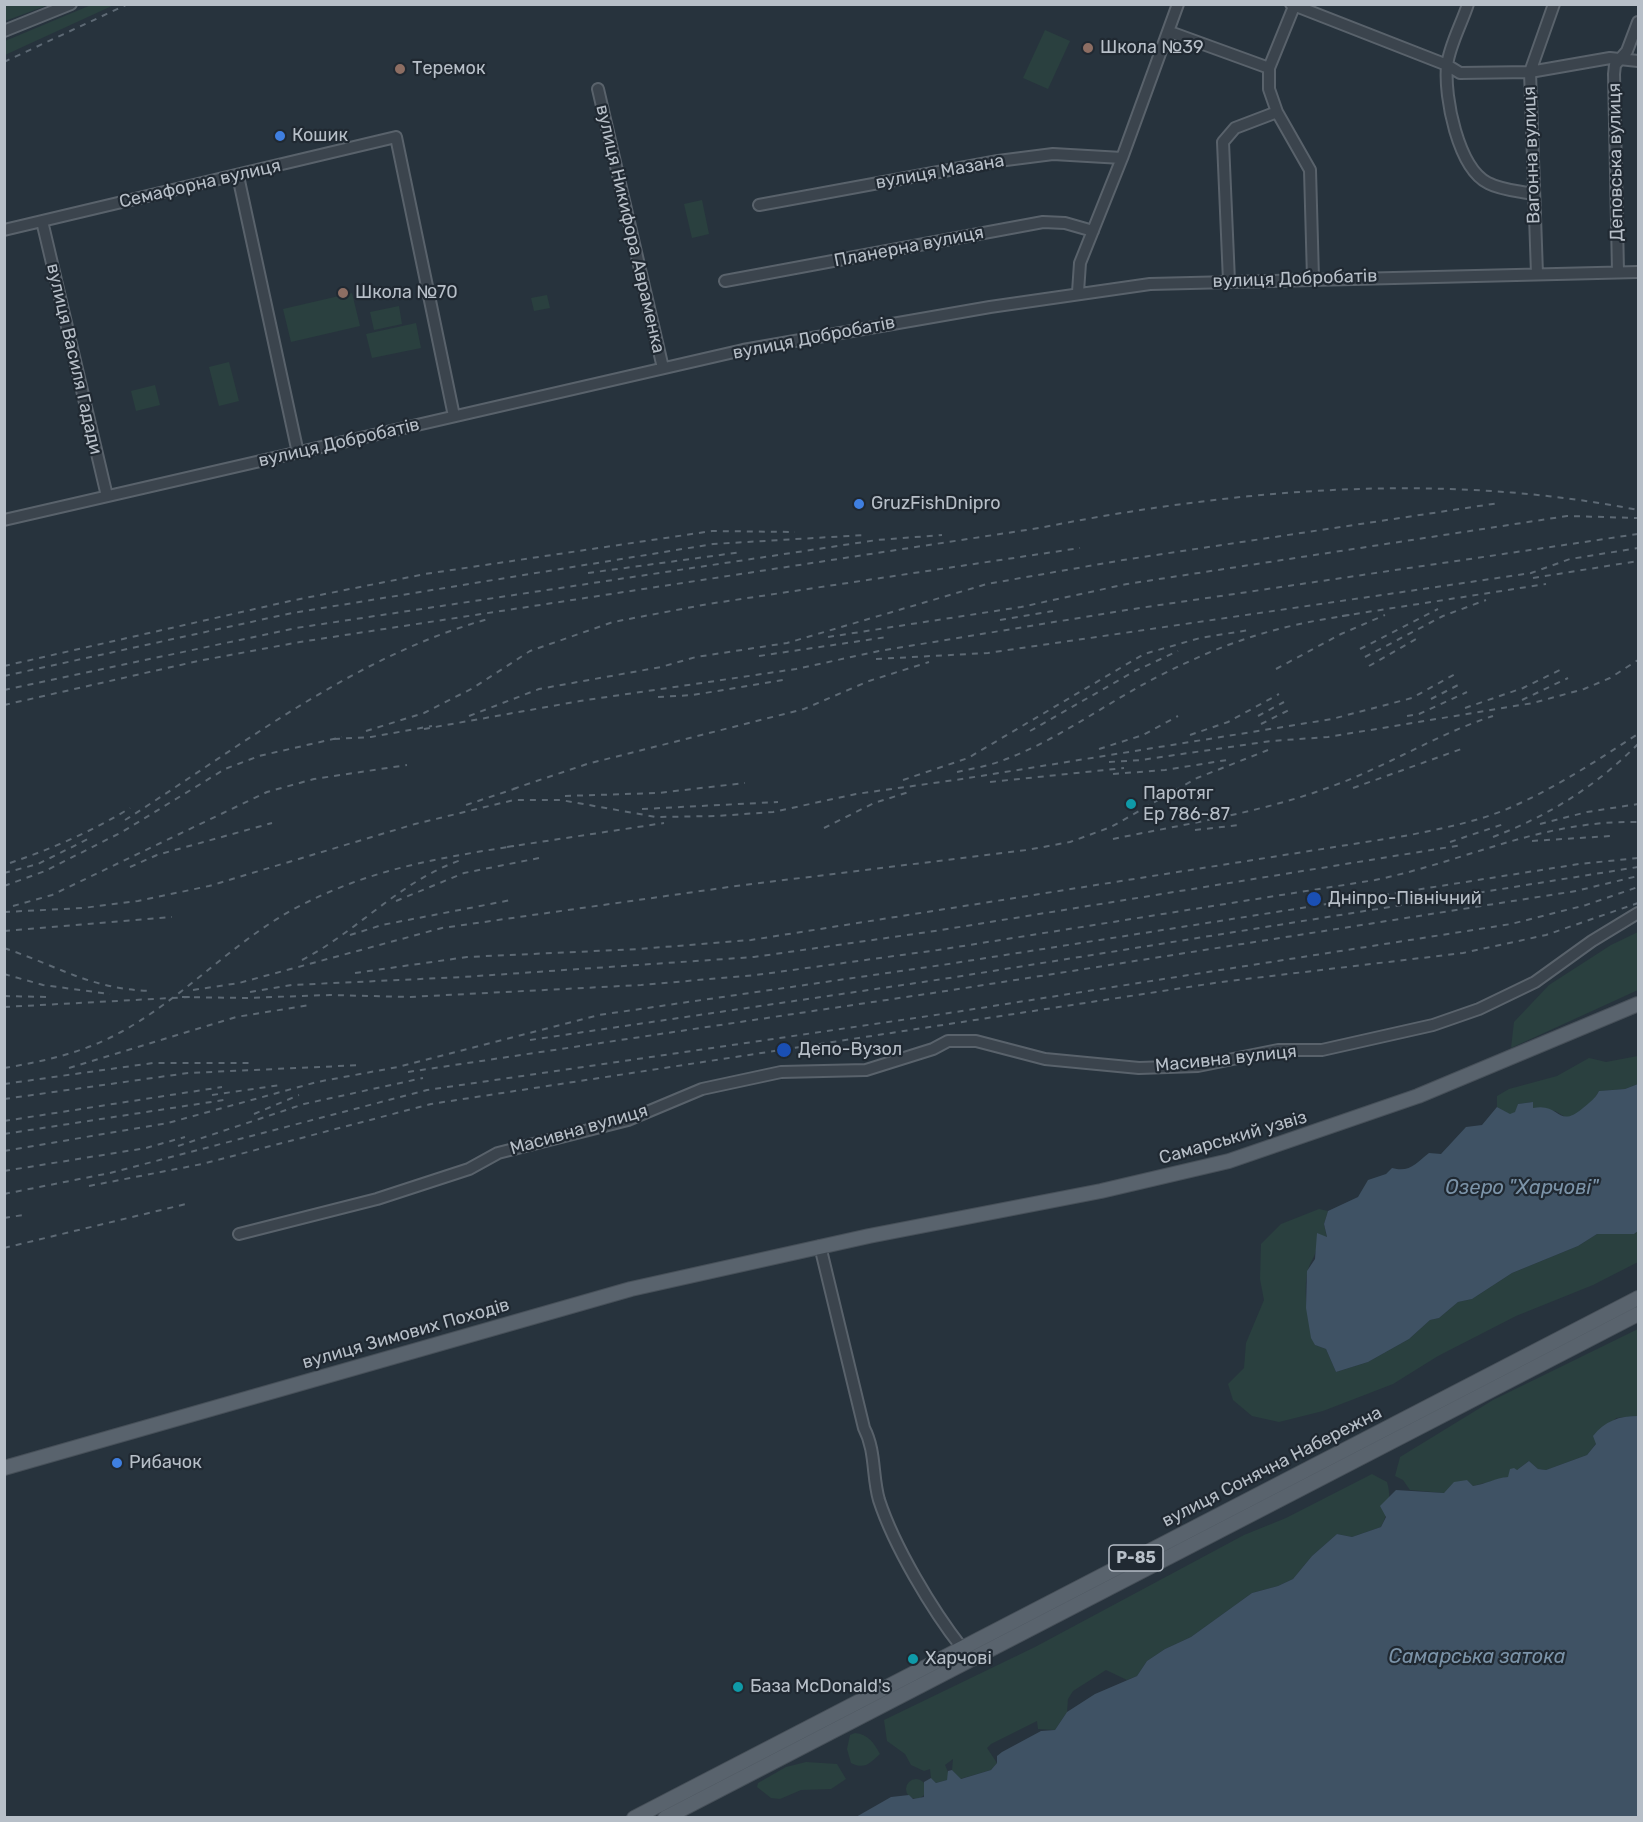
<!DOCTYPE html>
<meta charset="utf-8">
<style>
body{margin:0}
#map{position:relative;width:1643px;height:1822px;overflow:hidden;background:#27333d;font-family:Rubik,sans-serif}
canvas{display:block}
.frame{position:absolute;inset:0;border:6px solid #b7bfc8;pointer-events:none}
</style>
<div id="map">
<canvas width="1643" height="1822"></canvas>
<div class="frame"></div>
</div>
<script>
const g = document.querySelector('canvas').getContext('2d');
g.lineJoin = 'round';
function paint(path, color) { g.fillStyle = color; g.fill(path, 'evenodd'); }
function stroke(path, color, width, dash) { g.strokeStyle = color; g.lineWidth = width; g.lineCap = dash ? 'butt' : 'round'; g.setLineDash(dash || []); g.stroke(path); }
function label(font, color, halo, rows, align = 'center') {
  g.font = font + ' Rubik,sans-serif'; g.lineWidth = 4.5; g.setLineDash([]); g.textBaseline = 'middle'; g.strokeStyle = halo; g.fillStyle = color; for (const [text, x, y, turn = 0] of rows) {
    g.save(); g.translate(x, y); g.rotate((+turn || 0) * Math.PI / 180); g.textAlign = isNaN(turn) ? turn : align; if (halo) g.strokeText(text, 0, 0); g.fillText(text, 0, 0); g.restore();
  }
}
paint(new Path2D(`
 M5,4H48V5L5,21Z
 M91,5H114L5,55V41Z
 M1045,30L1070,41L1048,89L1023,78Z
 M702,200L709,234L692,238L684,204Z
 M352,293L360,326L291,342L283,309Z
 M547,295L550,308L534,311L531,298Z
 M399,306L402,324L374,330L370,312Z
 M416,323L421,348L372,358L366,334Z
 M229,362L239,401L219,406L209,367Z
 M155,385L160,405L136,411L131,391Z
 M1638,932V990L1511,1048L1514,1022L1549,985L1611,945Z
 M1638,1056V1084L1625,1089L1599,1091L1593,1101L1575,1116L1567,1118L1555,1111L1533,1109V1102L1518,1104L1516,1112L1510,1115L1497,1107V1096L1509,1089L1557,1076L1589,1058L1606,1062Z
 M1319,1209L1328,1211L1324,1224L1327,1238L1317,1234C1319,1257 1310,1258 1307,1274C1303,1299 1309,1321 1315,1345L1326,1349L1336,1372L1368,1362L1409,1339L1430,1320L1439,1318L1458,1302L1472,1299L1512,1273L1578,1246L1597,1234H1634L1638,1231V1262L1593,1285L1516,1316L1438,1356L1393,1384L1323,1411L1279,1422L1252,1416L1233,1400L1228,1384L1244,1368L1246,1343L1264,1300L1260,1279L1261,1244L1281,1224Z
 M1638,1329V1416L1616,1418L1587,1455L1546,1470L1538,1469L1529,1461L1508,1477L1473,1486L1467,1480L1444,1493L1410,1490L1403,1480L1395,1476L1400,1457L1493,1400Z
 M1372,1474L1387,1482C1392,1497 1388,1513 1381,1527L1352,1537L1337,1534L1312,1556L1293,1579L1278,1586L1252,1593L1191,1637L1165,1649L1147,1661L1137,1676L1127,1680L1106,1670L1073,1691L1068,1699L1067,1712L1055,1730L1038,1729L1037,1721L991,1744L987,1748L997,1763L991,1770L960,1779L952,1770L953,1759L945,1765L949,1774L947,1780L936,1783L931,1778L930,1769L924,1771L911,1765L905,1754L887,1741L884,1720L1035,1647L1244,1535L1286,1518Z
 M855,1733C868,1734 874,1743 880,1754C870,1763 865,1770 851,1763L847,1749L850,1735Z
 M806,1762L837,1764L846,1779L831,1789L801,1790L780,1799L771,1798L757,1787L758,1783L786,1767Z
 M906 1789a10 10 0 1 1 20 0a10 10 0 1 1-20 0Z`), '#2a403f');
paint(new Path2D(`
 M1638,1084V1231L1634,1234H1597L1578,1246L1512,1273L1472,1299L1458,1302L1439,1318L1430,1320L1409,1339L1368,1362L1336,1372L1326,1349L1315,1345L1311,1338L1306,1308L1307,1271L1315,1259L1317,1233L1327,1237L1324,1224L1328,1211L1358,1197L1368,1180L1386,1174L1392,1168C1410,1173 1416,1163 1429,1153L1441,1154L1466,1127L1482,1125L1497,1107L1510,1114L1515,1112L1518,1104L1533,1102V1108C1561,1102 1557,1130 1583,1108C1590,1102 1595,1099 1599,1091L1625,1089Z
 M1638,1416V1817H856L891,1797L909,1795L913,1799L924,1797V1782L931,1778L936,1783L947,1780L948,1771L952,1770L961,1779L991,1770L997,1763V1756L1002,1752L1041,1731L1055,1730L1067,1712L1095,1694L1137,1676L1147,1661L1165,1649L1191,1637L1252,1593L1278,1586L1293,1579L1312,1556L1337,1534L1352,1537L1381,1527L1386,1517L1380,1506L1396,1490L1444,1493L1454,1482L1467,1480L1473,1486C1486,1484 1495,1478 1508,1477L1510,1469L1514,1468L1517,1470L1529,1461L1538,1469L1546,1470L1587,1455L1596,1444L1593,1436C1605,1421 1619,1416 1638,1416Z`), '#3f5264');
const minor = new Path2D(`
 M1291,4L1447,65L1460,73L1530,72L1610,58L1638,61
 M1295,4L1269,68V89L1277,112L1310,170L1313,278
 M1468,4C1462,23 1449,46 1447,66C1444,97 1458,168 1488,183C1501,190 1519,191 1533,194
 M4,31L71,4
 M1170,32L1269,68
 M598,89L663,368
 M238,176L298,453
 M759,205L998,161L1053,154L1122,158
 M42,221L107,496
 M4,230L396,137L454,416
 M1618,272L1614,74L1615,65L1627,51L1638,22
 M1537,274L1530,72L1554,4
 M725,281L1043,222L1065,223L1093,231
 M1229,281L1223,142L1235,128L1277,112
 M1078,292L1080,263L1122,158L1178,4
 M4,520L743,350L990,307L1150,284L1638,272
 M239,1234L377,1199L469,1169L498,1153L628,1120L702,1089L781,1072L866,1070L933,1049L948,1041H976L1045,1059L1139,1068L1198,1066L1278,1050H1322L1433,1025L1479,1009L1535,982L1592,941L1638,913
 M820,1246L864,1428C876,1451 872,1476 879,1500C894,1546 932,1610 962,1648`);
const major = new Path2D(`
 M4,1468L631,1289L869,1236L1101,1191L1229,1161L1418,1096L1638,1004
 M634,1818L1638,1298
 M665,1818L1638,1314`);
stroke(minor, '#59626b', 14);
stroke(major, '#475059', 16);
stroke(minor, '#3b444d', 10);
stroke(major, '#59636d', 14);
stroke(new Path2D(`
 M4,62L128,4
 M588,573L742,552
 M1533,578L1638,561
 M1342,616L1546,584
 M1000,620L1053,611
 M1637,624H1638
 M828,637L1021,607L1127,584L1567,516L1638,518
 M1360,649L1438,609
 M759,656L887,637
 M1365,657L1443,616L1486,600
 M876,659L988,653L1531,573L1570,559L1638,548
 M4,666L290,601L425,574L712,531L795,532
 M1369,666L1416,639
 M1276,669L1341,634L1385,615
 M4,676L292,613L713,544L865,535
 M4,690L296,628L877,540L942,535
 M658,697L693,695L783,680
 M1431,699L1462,683
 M1522,700L1568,678
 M4,705L198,661L300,642L1039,528C1236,489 1441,471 1638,510
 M1465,708L1523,688L1562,669
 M469,716L539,689L661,667L696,657L787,643L987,584L1123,560L1499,503
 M1258,716L1284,702
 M1407,716L1419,714L1467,692
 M1261,724L1289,710
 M424,729L580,701L796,669L879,651L1133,609L1638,534
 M366,731L424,713L473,688L530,651L613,622L708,604L1080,548
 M1030,731L1135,671L1178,651
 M1190,735L1228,722L1279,694
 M334,739L371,737L432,726
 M1099,749L1143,735L1178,716
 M1109,762L1141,760L1271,741L1328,737L1533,703L1584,689L1610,678L1638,660
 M957,772C971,769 987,766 1001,761C1057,741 1106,703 1159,676C1226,642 1275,626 1350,615
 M1113,774L1165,770L1227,760
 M903,780L968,758L1144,654L1200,638L1249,630
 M990,782L1124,768
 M1353,788L1464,748
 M513,789L587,764L804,709L869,681L929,662
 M565,796L658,793L745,783
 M466,805L520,787
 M642,809L778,802
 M125,820C242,746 352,657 488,619
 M1540,824L1587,812L1638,804
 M824,828L874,803L909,792
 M1195,830L1240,825
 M1493,837C1550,815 1596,786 1638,744
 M1113,839C1185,824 1260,813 1330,787C1386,767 1437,734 1493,716
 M1532,841L1610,836
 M1450,842L1504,824
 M507,847L664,823
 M10,863C51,849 93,831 130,808
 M130,867L157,855L272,823
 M4,873L38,864L90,838
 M4,886L45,871L122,832L225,769L259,756L342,737
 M396,901L464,873L544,857
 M13,906L52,895L267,792L314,779L407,765
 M4,912L83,908L138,901L209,886L415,824L514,800H561L656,817L717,816L773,812L856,794L962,779L1332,719L1412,698L1457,673
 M4,931L172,917
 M350,935L382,925L511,900
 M4,948C58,966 90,989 150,991
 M302,960C358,931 400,881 461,860
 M355,973L467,957L639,949L751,940L1410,835C1443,828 1476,822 1507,809C1554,789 1596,761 1638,734
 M4,974L43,985L110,994
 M193,990L239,983L442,928L736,886L1027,850L1070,842L1111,827L1197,778L1268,750
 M250,992L292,985L463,977L754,957L935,931L1462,845
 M4,996L49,997
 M182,997L245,998L330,995L409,997L641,985L756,975L938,950L1375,880C1467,861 1541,820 1638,822
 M4,1007L190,997
 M530,1040L943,979L1638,867
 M4,1068C46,1061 85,1052 121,1032C183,998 231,944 292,910C366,870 433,859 514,846
 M69,1068L236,1017L310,1005
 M408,1072L946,991L1576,891L1638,876
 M4,1084L153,1063H252
 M212,1095L280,1085
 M4,1099L188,1073L362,1065
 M254,1114L299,1095
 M4,1121L222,1087
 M4,1134L224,1100
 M178,1146L304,1104L423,1078
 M4,1151L168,1123L317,1082L398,1067L599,1015L942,965L1579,864L1638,858
 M4,1171L146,1148L185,1137
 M89,1186L202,1164L431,1104L1221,982L1463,953L1546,935L1638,903
 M4,1194L110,1173L427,1090L949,1013L1511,924L1586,905L1638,887
 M4,1218L23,1215
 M4,1248L186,1204`), '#5d6974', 2, [6, 6]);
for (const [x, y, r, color] of [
 [1088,48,6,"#8d6e63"],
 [400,69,6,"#8d6e63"],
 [280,136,6,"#3f7fe0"],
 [343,293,6,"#8d6e63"],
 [859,504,6,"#3f7fe0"],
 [1131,804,6,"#0f9aa8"],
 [1314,899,8,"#1a4fb4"],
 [784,1050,8,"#1a4fb4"],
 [117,1463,6,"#3f7fe0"],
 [913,1659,6,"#0f9aa8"],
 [738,1687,6,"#0f9aa8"]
]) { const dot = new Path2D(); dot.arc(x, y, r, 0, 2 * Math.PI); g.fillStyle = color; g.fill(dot); stroke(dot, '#202932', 2); }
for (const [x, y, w] of [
 [1136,1558,54]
]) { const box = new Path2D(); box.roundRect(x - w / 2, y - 13, w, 26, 4.5); g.fillStyle = '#202932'; g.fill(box); stroke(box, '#b7bfc8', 1.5); }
label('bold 16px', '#b7bfc8', null, [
 ["Р-85",1136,1558]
]);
label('18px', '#b7bfc8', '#202932', [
 ["Школа №39",1100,48],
 ["Теремок",412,69],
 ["Кошик",292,136],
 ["Школа №70",355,293],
 ["GruzFishDnipro",871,504],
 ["Паротяг",1143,794],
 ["Ер 786-87",1143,815],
 ["Дніпро-Північний",1328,899],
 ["Депо-Вузол",798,1050],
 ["Рибачок",129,1463],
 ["Харчові",925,1659],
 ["База McDonald's",750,1687]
], 'left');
label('18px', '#b7bfc8', '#202932', [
 ["Вагонна вулиця",1532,155,-92],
 ["Деповська вулиця",1616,162,-91],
 ["вулиця Мазана",940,172,-10],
 ["Семафорна вулиця",200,184,-13],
 ["вулиця Никифора Авраменка",630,229,77],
 ["Планерна вулиця",909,247,-11],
 ["вулиця Добробатів",1295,279,-2],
 ["вулиця Добробатів",814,338,-11],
 ["вулиця Василя Гадади",74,359,77],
 ["вулиця Добробатів",339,443,-13],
 ["Масивна вулиця",1226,1059,-6],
 ["Масивна вулиця",579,1130,-16],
 ["Самарський узвіз",1233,1138,-16],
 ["вулиця Зимових Походів",406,1334,-16],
 ["вулиця Сонячна Набережна",1272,1467,-27]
]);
label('italic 20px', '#7b93a8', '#202932', [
 ["Озеро \"Харчові\"",1522,1188],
 ["Самарська затока",1477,1657]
]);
</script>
